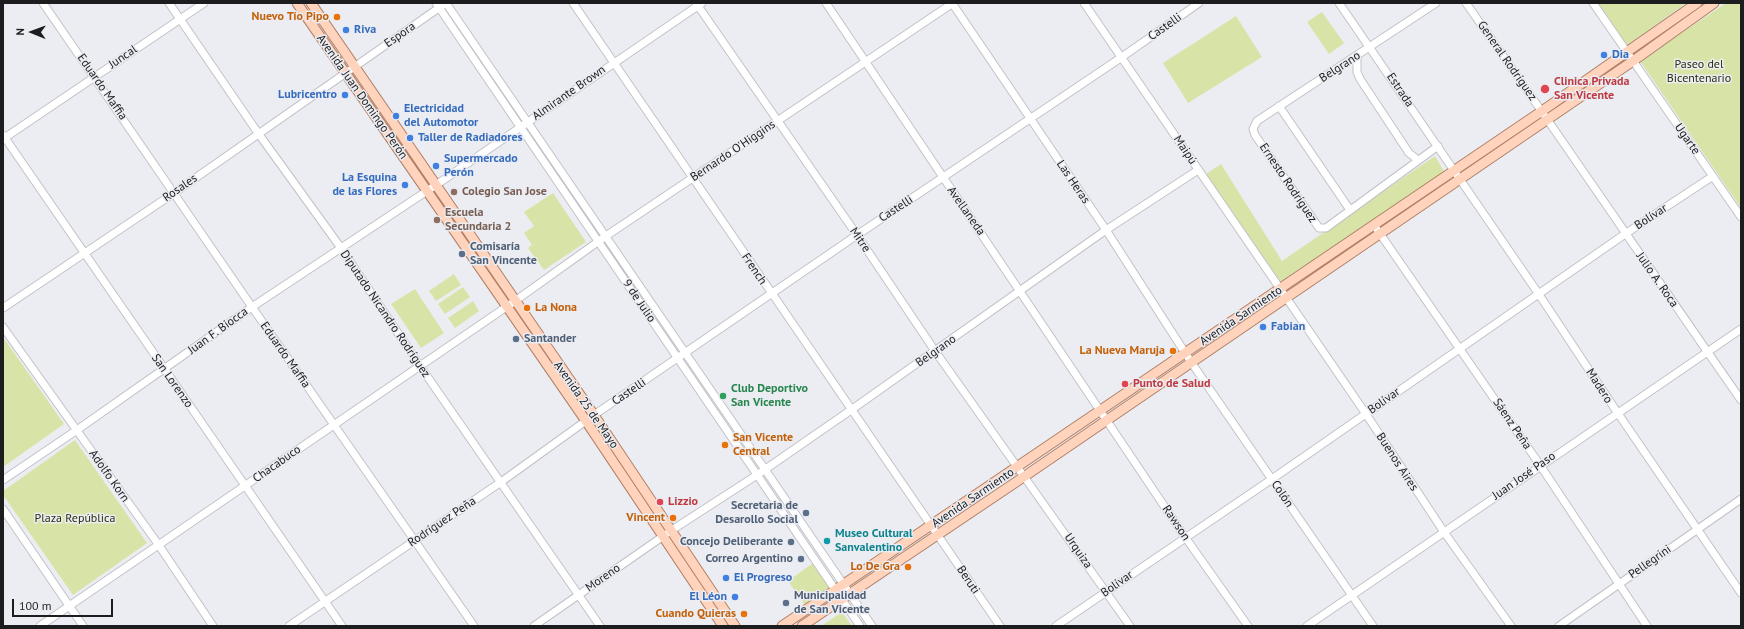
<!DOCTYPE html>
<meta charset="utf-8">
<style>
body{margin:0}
#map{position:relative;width:1744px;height:629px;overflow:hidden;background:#ebedf2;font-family:"PT Sans",sans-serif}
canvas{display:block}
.frame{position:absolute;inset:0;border:4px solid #1d1d1f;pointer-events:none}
.north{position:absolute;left:12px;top:12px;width:40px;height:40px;-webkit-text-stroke:3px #ebedf2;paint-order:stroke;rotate:271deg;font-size:11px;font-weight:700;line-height:16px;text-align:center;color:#1d1d1f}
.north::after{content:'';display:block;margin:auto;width:14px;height:18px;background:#1d1d1f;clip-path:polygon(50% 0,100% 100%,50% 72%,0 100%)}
.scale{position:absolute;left:12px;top:599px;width:101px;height:18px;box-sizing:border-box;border:2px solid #1d1d1f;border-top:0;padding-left:5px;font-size:12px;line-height:14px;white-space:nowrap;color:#1d1d1f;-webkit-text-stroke:3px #ebedf2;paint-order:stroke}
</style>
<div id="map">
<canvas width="1744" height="629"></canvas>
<div class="frame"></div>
<div class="north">N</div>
<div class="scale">100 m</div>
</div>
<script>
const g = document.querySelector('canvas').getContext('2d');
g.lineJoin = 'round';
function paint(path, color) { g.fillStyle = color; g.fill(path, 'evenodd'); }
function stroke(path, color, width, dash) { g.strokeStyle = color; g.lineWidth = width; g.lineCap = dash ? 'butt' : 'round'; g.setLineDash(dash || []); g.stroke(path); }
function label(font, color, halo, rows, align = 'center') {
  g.font = font + ' "PT Sans",sans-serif'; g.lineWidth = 3; g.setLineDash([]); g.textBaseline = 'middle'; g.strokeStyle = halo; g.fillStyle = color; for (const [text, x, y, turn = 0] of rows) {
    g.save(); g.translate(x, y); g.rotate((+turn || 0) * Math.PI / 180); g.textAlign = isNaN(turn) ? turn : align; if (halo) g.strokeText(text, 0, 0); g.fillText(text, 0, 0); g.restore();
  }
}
paint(new Path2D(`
 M1595,3H1686L1626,46Z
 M1726,3H1741V208L1640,61Z
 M1322,12L1344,43L1329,54L1307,22Z
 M1236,16L1262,57L1188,103L1163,63Z
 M1435,156L1445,173L1280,285L1206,174L1221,164L1282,261Z
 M553,193L586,242L544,270L528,248L532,245L524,233L534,226L524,212Z
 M454,274L461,285L436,301L429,291Z
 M463,287L470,297L445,314L438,304Z
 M415,289L444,333L421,348L391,304Z
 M473,301L479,311L455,328L448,318Z
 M3,337L64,424L3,467Z
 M600,429L665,526L662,528L597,431Z
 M75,440L147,543L73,595L3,495V491Z
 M813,563L831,589L806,607L788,581Z
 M842,612L852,626H821Z`), '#d8e4a7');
const minor = new Path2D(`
 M43,3L252,307L474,626
 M169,3L258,133L341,248L420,366L600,626
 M436,3L860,626
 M446,3L872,626
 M573,3L1000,626
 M696,3L857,235L935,351L1130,626
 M826,3L1185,537L1248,626
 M952,3L1106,230L1191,362L1373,626
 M1084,3L1366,414L1444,532L1511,626
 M1339,3L1538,293L1617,412L1741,593
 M1436,3L1257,121L1253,129L1255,135L1319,228H1326L1438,146
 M1466,3C1559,135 1649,268 1741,400
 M1593,3L1741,217
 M1357,55V72L1360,79L1409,153L1418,160
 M1279,106L1350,210
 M3,135L342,626
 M3,139L204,3
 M1374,225L1540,465L1647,626
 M3,308L174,193L443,5
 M3,327L158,544L213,626
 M3,480L77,430L252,307L436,185L702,3
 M3,509L83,626
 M40,626L515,301L606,236L953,3
 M289,626L501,482L594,415L857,235L1122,57L1199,3
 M534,626L672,530L757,475L851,410L1106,230L1198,170
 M1056,626L1272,479L1625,234L1713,176
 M1307,626L1741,329
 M1559,626L1741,499`);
const major = new Path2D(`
 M297,3L586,421L723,626
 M311,3L594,415L735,626
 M782,626L1542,111L1697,3
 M802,626L1025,476L1633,61L1714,3`);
stroke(minor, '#c1c2c7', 9);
stroke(major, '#b08068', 11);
stroke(minor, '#fff', 7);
stroke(major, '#ffd3bc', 9);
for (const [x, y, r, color] of [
 [337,17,4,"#e8710a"],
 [346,30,4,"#3f7fe0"],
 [1604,55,4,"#3f7fe0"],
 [1545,89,5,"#e0444e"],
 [345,95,4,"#3f7fe0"],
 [396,116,4,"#3f7fe0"],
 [410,138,4,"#3f7fe0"],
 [436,166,4,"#3f7fe0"],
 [405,185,4,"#3f7fe0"],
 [454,192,4,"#8d6e63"],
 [437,220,4,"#8d6e63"],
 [462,254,4,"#5c6f8a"],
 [527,308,4,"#e8710a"],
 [1263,327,4,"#3f7fe0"],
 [516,339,4,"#5c6f8a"],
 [1173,351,4,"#e8710a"],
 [1125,384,4,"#e0444e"],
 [723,396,4,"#2e9e5b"],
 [725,445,4,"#e8710a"],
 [660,502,4,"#e0444e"],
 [806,513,4,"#5c6f8a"],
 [673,518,4,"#e8710a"],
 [827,541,4,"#0f9aa8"],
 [791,542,4,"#5c6f8a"],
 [801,559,4,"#5c6f8a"],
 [908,567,4,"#e8710a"],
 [726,578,4,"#3f7fe0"],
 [735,597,4,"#3f7fe0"],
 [786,603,4,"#5c6f8a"],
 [744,614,4,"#e8710a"]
]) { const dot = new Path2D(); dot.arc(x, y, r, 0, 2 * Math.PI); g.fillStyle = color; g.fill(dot); stroke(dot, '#ebedf2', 1.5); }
label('bold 12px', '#c56008', '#ebedf2', [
 ["Nuevo Tío Pipo",329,17],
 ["La Nona",535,308,"left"],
 ["La Nueva Maruja",1165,351],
 ["San Vicente",733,438,"left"],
 ["Central",733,452,"left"],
 ["Vincent",665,518],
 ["Lo De Gra",900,567],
 ["Cuando Quieras",736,614]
], 'right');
label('12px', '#1d1d1f', '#ebedf2', [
 ["Castelli",1165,27,-35],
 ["Espora",400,35,-35],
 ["Juncal",123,57,-34],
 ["General Rodríguez",1507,61,55],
 ["Belgrano",1340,67,-33],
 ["Eduardo Maffia",102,87,55],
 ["Estrada",1400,90,56],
 ["Almirante Brown",569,93,-35],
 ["Avenida Juan Domingo Perón",362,97,55],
 ["Ugarte",1687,139,55],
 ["Maipú",1185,150,56],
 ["Bernardo O'Higgins",733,151,-34],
 ["Las Heras",1073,182,56],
 ["Ernesto Rodríguez",1288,183,56],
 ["Rosales",180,188,-35],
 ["Castelli",896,209,-33],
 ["Avellaneda",966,211,55],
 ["Bolívar",1651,217,-33],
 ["Mitre",860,240,56],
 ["French",754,269,56],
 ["Julio A. Roca",1657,280,55],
 ["9 de Julio",639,301,56],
 ["Diputado Nicandro Rodríguez",385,314,56],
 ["Avenida Sarmiento",1241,316,-34],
 ["Juan F. Biocca",218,331,-36],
 ["Belgrano",936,351,-35],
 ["Eduardo Maffia",285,355,55],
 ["San Lorenzo",172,381,55],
 ["Madero",1599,386,57],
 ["Castelli",629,392,-34],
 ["Bolívar",1384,401,-35],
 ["Avenida 25 de Mayo",586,405,55],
 ["Sáenz Peña",1512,424,56],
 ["Buenos Aires",1397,462,57],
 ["Chacabuco",277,464,-35],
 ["Adolfo Korn",109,476,55],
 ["Juan José Paso",1524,476,-35],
 ["Colón",1282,494,56],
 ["Avenida Sarmiento",973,498,-34],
 ["Rodríguez Peña",442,522,-34],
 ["Rawson",1176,523,56],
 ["Urquiza",1078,551,55],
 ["Pellegrini",1650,562,-35],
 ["Moreno",603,578,-35],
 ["Beruti",968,580,56],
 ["Bolívar",1117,584,-35]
]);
label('bold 12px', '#366cbe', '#ebedf2', [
 ["Riva",354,30],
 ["Dia",1612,55],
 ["Lubricentro",337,95,"right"],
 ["Electricidad",404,109],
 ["del Automotor",404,123],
 ["Taller de Radiadores",418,138],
 ["Supermercado",444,159],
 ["Perón",444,173],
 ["La Esquina",397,178,"right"],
 ["de las Flores",397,192,"right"],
 ["Fabian",1271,327],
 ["El Progreso",734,578],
 ["El Léon",727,597,"right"]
], 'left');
label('12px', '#292e0c', '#ebedf2', [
 ["Paseo del",1699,65],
 ["Bicentenario",1699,79],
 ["Plaza República",75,519]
]);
label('bold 12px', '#be3a42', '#ebedf2', [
 ["Clinica Privada",1554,82],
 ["San Vicente",1554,96],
 ["Punto de Salud",1133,384],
 ["Lizzio",668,502]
], 'left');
label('bold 12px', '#785e54', '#ebedf2', [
 ["Colegio San Jose",462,192],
 ["Escuela",445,213],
 ["Secundaria 2",445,227]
], 'left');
label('bold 12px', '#4e5e75', '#ebedf2', [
 ["Comisaría",470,247],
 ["San Vincente",470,261],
 ["Santander",524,339],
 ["Secretaria de",798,506,"right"],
 ["Desarollo Social",798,520,"right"],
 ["Concejo Deliberante",783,542,"right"],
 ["Correo Argentino",793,559,"right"],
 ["Municipalidad",794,596],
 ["de San Vicente",794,610]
], 'left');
label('bold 12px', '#27864d', '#ebedf2', [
 ["Club Deportivo",731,389],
 ["San Vicente",731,403]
], 'left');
label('bold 12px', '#0d838f', '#ebedf2', [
 ["Museo Cultural",835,534],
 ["Sanvalentino",835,548]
], 'left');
</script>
